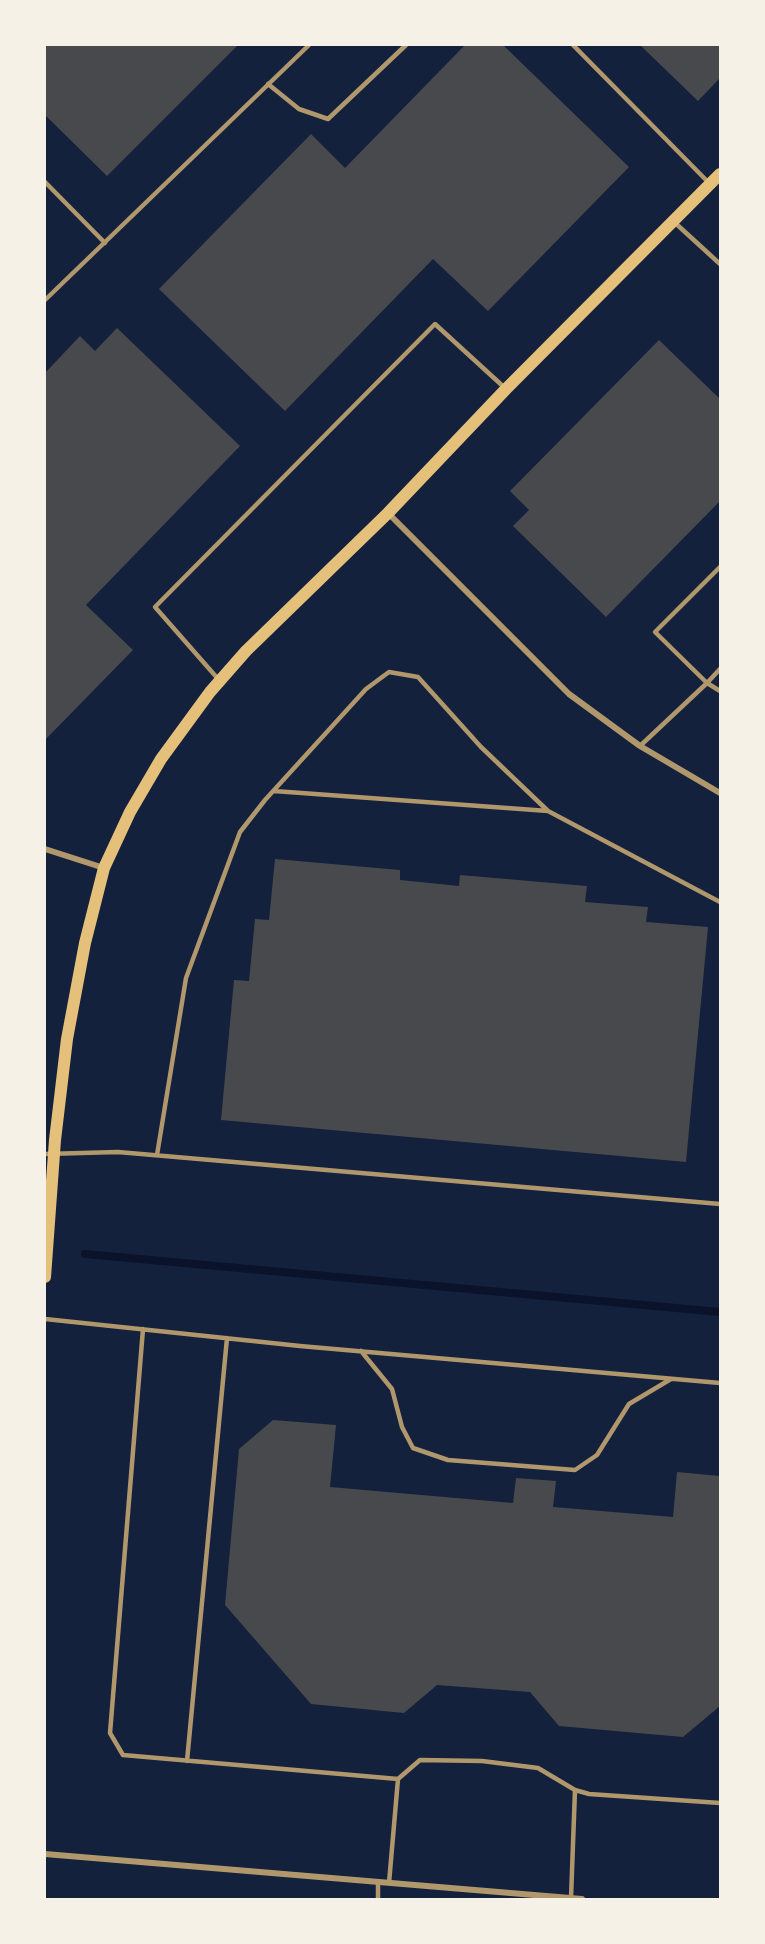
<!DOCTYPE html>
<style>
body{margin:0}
#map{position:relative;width:765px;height:1944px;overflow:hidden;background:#14213d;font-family:Quicksand,sans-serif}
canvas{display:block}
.frame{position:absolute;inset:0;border:46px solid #f6f1e7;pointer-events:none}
</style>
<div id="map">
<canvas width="765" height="1944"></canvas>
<div class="frame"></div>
</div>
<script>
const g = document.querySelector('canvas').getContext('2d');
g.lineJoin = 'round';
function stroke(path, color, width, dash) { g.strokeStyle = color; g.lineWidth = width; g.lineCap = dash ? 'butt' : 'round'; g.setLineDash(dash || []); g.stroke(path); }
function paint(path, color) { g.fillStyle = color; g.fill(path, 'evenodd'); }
stroke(new Path2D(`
 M85,1254L720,1312`), '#0b132b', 8);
paint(new Path2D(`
 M45,45H238L107,176L45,115Z
 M465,45H503L629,167L488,311L433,259L285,411L159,289L311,134L345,168Z
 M640,45H720V78L698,101Z
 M117,328L240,446L86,605L133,650L45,740V373L80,336L95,351Z
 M659,340L720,399V501L606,617L513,526L529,510L510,491Z
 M275,859L400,870V880L459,886L460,875L587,886L585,902L648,907L646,922L708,927L686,1162L221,1120L234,980L249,981L255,919L269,920Z
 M273,1420L336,1425L330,1487L513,1503L516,1478L556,1481L553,1507L673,1517L677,1472L720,1476V1706L683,1737L559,1726L530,1692L437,1685L404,1713L311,1704L225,1605L239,1449Z`), '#48494c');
stroke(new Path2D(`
 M573,45L710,184
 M268,84L299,109L328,119L406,45
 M45,182L105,243
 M673,221L720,264
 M45,300L309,45
 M720,669L707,683L720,691
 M219,680L155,607L435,324L506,389
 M640,746L707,683L655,632L720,567
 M274,791L548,811
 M45,1154L118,1152L720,1204
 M157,1155L186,978L240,832L265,800L366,689L389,672L418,677L481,747L548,811L720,902
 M45,1319L300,1346L720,1383
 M143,1329L110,1733L123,1755L398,1779L420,1760L482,1761L538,1768L575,1790L589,1794L720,1803
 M361,1351L392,1389L402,1427L413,1448L448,1460L575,1470L597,1455L629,1404L671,1379
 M187,1761L227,1338
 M389,1883L398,1779
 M571,1898L575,1790
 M378,1899V1882`), '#b1986c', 4.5);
stroke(new Path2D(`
 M388,513L569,694L640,746L720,793
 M45,849L104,868
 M45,1854L582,1899`), '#b1986c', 6);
stroke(new Path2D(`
 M45,1277L55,1140L67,1039L85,943L104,868L130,812L161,759L210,692L246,651L388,513L506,389L720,174`), '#e5c07b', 12);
</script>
